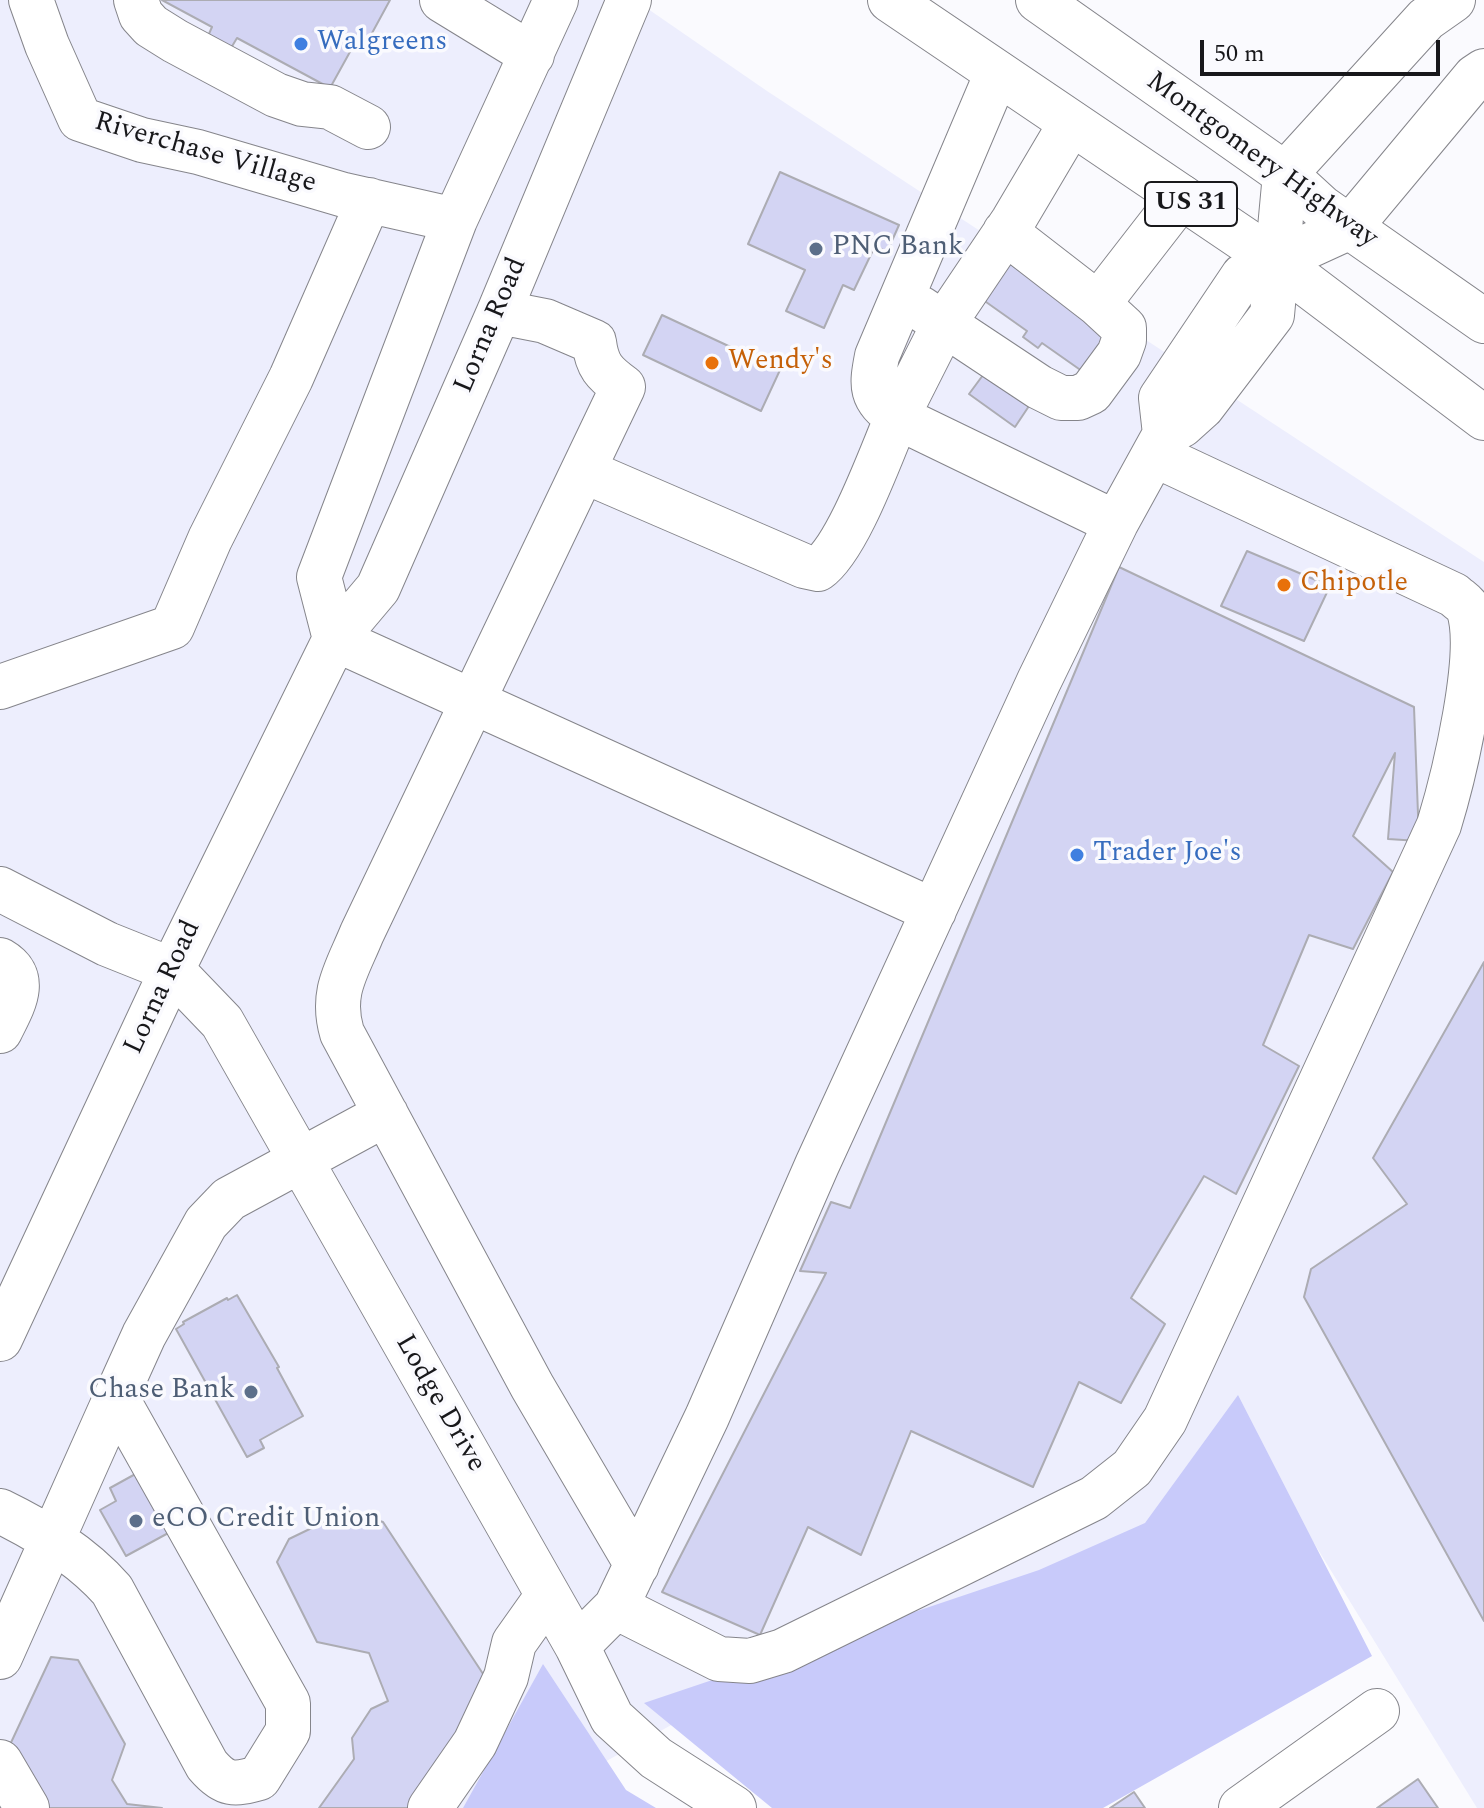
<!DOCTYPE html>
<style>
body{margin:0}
#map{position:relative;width:1484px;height:1808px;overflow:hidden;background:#fafafe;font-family:Spectral,serif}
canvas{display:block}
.scale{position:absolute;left:1200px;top:40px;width:240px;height:36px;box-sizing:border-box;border:4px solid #18181b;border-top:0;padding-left:10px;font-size:24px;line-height:28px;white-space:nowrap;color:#18181b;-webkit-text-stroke:6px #fafafe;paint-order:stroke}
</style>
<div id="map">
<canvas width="1484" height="1808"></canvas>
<div class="scale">50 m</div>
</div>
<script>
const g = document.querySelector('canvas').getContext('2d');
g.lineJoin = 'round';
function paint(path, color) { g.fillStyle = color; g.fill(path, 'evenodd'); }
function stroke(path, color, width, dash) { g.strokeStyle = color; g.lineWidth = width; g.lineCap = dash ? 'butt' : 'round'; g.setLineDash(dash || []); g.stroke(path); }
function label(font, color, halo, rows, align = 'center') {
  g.font = font + ' Spectral,serif'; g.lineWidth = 7; g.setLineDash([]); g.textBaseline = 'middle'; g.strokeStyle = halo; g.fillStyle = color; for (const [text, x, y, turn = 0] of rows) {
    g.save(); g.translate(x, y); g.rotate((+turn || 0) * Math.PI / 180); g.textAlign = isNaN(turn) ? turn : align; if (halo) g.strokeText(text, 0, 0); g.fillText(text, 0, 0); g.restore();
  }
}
paint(new Path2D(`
 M0,0H635L767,91L1484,562V1808H1477L1242,1426L1157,1549L718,1699L522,1808H0Z`), '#edeefd');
paint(new Path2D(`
 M1238,1395L1372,1656L1103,1808H772L644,1703L1039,1570L1145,1523Z
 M543,1664L626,1790L656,1808H463Z`), '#c8cafa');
const building = new Path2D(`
 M162,0H390L365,46L356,41L330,88L237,38L231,48L208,36L212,27Z
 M780,172L899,225L887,252L875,246L854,290L843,285L824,328L786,311L805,270L748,244Z
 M1006,261L1116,339L1089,376L1042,343L1038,348L1023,337L1027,331L979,297Z
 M662,315L780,370L761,411L643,355Z
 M986,371L1031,403L1015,427L969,394Z
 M1247,551L1330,586L1304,641L1221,606Z
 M1119,567L1414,707L1419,841L1388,839L1395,753L1353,836L1393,872L1353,949L1309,935L1263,1045L1299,1066L1236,1194L1204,1176L1131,1298L1165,1324L1121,1403L1079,1382L1033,1487L911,1431L861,1555L808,1527L760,1635L662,1592L826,1273L800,1271L831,1202L850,1208Z
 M1484,962V1621L1304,1297L1311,1269L1407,1204L1373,1158Z
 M237,1295L279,1367L277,1368L303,1416L260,1440L264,1448L247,1457L176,1329L184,1324L183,1322L227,1298L228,1300Z
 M139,1472L172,1531L126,1556L100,1510L116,1501L110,1488Z
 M347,1511L383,1522L493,1689L413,1808H319L354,1759L352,1738L371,1709L388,1701L369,1653L317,1642L277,1562L289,1539Z
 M51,1657L78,1660L125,1744L112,1780L127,1804L162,1808H40L8,1749Z
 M1418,1779L1438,1808H1377Z
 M1134,1792L1145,1808H1110Z`);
paint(building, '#d3d4f3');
stroke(building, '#acacb3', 2);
const minor = new Path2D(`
 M31,0L47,45L80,119L142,140L198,152L344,195L455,220
 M136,0L141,15L151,26L175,41L276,95L302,104L330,107L368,127
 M442,0L532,55
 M1453,0L1426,19L1285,174L1272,315L1202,407L1182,425L1165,434L1161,398L1243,276L1350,227L1475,77L1484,71
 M997,73L877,356C871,387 870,398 897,417L945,322L1013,221L1071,123
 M1098,304L1181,197
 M920,308L1039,387L1061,398H1078L1091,392L1119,354L1124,340V328L1098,304L1005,232
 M499,312L545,321L594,342C597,366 604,373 623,387L362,933C347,970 330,992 342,1033L532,1386L637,1565
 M584,471L804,566L818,569C848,548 881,454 897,417L1116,523
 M335,639L319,577L455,220L556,0
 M335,639L934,911
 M0,687L172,627L210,539L291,378L369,200
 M0,889L107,944L172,970L222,1022L577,1646L612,1718L656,1758L734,1808
 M0,960C31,978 12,1006 0,1031
 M0,1339L172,970L335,639L378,588L499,312L629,0
 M0,1511C41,1531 81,1555 112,1590L207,1765C225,1786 234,1785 259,1778L288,1731V1703L116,1397L144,1335L206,1223L229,1199L386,1114
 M616,1607L719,1659L750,1661L783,1651L1094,1498L1132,1468L1165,1420L1439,825C1454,776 1484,652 1468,608C1465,603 1458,599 1454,595L1155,455
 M577,1646L616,1607L707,1417L817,1165L1039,681L1116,523L1165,434
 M0,1657L116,1397
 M0,1762L27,1808
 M430,1808L475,1743L506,1677L514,1643L548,1595
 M1241,1808L1377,1711`);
const major = new Path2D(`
 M890,0L1276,261L1484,418
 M1038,0L1285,174L1321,207L1484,321`);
stroke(minor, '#85858b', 46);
stroke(major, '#85858b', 46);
stroke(minor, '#fff', 44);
stroke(major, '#fff', 44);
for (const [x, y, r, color] of [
 [301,44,8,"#3f7fe0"],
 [816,249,8,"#5c6f8a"],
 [712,363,8,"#e8710a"],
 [1284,585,8,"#e8710a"],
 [1077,855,8,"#3f7fe0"],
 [251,1392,8,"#5c6f8a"],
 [136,1521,8,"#5c6f8a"]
]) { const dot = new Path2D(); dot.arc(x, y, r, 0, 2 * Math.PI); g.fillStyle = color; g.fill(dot); stroke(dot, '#fafafe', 3); }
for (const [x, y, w] of [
 [1191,204,92]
]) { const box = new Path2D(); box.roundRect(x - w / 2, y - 22, w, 44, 6); g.fillStyle = '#fafafe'; g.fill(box); stroke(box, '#18181b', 2); }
label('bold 26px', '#18181b', null, [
 ["US 31",1191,204]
]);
label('28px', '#366cbe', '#fafafe', [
 ["Walgreens",317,44],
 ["Trader Joe's",1093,855]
], 'left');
label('28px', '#18181b', '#fafafe', [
 ["Riverchase Village",205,154,16],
 ["Montgomery Highway",1261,161,36],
 ["Lorna Road",492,326,-67],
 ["Lorna Road",164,988,-65],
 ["Lodge Drive",439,1404,60]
]);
label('28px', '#4e5e75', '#fafafe', [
 ["PNC Bank",832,249],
 ["Chase Bank",235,1392,"right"],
 ["eCO Credit Union",152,1521]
], 'left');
label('28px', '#c56008', '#fafafe', [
 ["Wendy's",728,363],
 ["Chipotle",1300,585]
], 'left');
</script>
